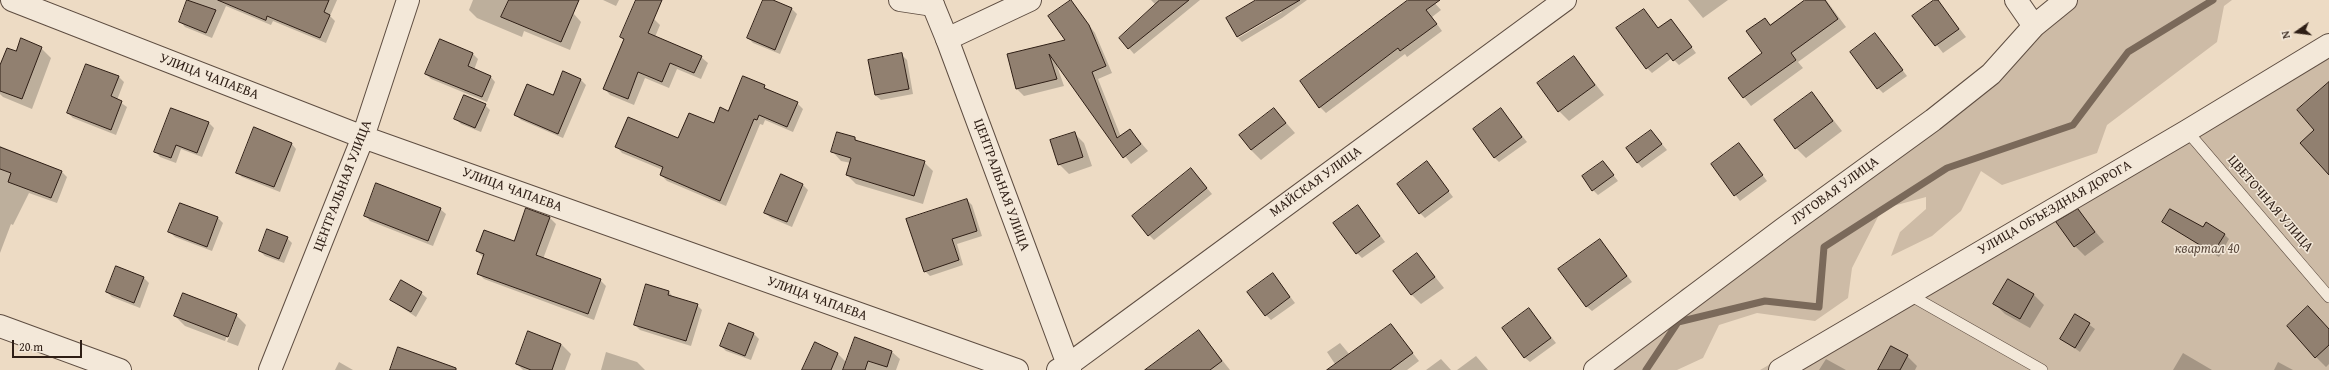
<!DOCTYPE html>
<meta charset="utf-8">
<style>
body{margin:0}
#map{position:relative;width:2329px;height:370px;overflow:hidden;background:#eddbc4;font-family:"Gentium Book Plus",serif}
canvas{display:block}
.north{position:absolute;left:2277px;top:12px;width:40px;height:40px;-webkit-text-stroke:3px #f3e8d9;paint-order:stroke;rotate:256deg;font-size:11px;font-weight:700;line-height:16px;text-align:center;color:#2e1e15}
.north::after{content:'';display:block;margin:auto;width:14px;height:18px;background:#2e1e15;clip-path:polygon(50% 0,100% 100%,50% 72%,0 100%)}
.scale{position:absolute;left:12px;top:340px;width:70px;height:18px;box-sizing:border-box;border:2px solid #2e1e15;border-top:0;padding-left:5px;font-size:12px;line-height:14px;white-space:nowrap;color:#2e1e15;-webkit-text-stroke:3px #f3e8d9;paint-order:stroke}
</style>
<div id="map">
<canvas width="2329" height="370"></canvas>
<div class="north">N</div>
<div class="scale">20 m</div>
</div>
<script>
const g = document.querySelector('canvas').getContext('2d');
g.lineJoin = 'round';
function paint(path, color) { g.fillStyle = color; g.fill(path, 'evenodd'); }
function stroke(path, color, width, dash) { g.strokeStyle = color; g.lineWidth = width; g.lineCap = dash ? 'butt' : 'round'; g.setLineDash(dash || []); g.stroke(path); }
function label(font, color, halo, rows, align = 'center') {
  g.font = font + ' "Gentium Book Plus",serif'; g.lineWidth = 3; g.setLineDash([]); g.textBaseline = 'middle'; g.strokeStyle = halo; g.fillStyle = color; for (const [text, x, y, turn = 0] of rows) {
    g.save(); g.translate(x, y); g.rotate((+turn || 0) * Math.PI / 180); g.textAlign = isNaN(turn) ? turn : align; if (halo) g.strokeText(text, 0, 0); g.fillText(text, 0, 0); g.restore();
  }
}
paint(new Path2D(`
 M2069,0H2232L2224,6L2217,42L2107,125L2097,153L2002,185L1981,171L1961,211L1932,236L1891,256L1900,232L1926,209V197L1882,209L1852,268L1848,298L1815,321L1757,313L1719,325L1703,358L1677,370H1601L1620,361L1682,289L1791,234L1927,110Z
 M2329,33V370H1760L2015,224Z`), '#cdbba6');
paint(new Path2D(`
 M188,0H337L330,16L335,21L326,43L273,21L271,25L226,6L212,38L185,27L180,21Z
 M473,0H526L573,13L581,22L570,50L524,31L522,37L477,18L469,10Z
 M603,0H619L616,6Z
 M764,0H771L792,9L797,14L780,54L753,43L748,38Z
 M1151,0H1200L1134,54L1120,38L1156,5Z
 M1267,0H1307L1282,18L1242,42L1238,38L1282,12L1281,10L1237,37L1227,18Z
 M1410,0H1432L1441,10L1432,17L1442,31L1407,57L1405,54L1326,113L1320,107Z
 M1688,0H1728L1703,18Z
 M1807,0H1826L1846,27L1798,62L1803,68L1751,106L1729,78L1763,53L1765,19L1771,26Z
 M1937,0L1966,37L1943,53L1914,16Z
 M1071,1L1095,33L1112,73L1098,79L1121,137L1130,130L1148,151L1131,164L1056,63L1064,86L1024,96L1017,89L1009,54L1066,41Z
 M1644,10L1659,29L1671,20L1696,53L1679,65L1672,58L1652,73L1647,68Z
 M654,19L660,25L655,37L701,57L708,63L701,79L677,69L669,88L645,78L634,105L610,95L604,88L624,40L621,37Z
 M1875,34L1907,76L1883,93L1878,88Z
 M440,41L473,54L478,59L474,70L490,76L495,82L487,102L431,79L426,74Z
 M41,48L51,58L32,109L3,97L0,94V68Z
 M901,54L907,60L913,94L881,100L875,95Z
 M1574,57L1604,95L1569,121L1559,111Z
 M86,65L119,77L124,82L117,100L127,107L116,135L73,118L68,113Z
 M743,77L797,103L803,109L793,132L765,120L763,125L760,124L726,206L667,181L661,175L663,170L622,153L617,147L678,140L714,124L729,112Z
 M581,80L586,85L563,138L521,120L516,115L553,96Z
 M1812,93L1842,131L1806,158L1796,148Z
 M485,105L490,110L481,132L461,124L456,119Z
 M1274,109L1295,133L1261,160L1251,150Z
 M1501,110L1527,142L1499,162L1494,157Z
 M209,123L214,128L202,157L181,149L176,163L160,157L155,151Z
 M1651,131L1667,150L1642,168L1637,162Z
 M1074,133L1084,143L1092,166L1069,174L1059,164Z
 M855,138L858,142L924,162L933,171L923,204L856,184L847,175L851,163L841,161L832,151Z
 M291,143L296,149L280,192L242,177L237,172Z
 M1739,144L1767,181L1740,201L1712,164Z
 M0,146L61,171L67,177L57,203L29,193L13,225L11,224L0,253Z
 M1603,162L1618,181L1598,195L1593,190Z
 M1427,163L1453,197L1425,218L1420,213Z
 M1196,175L1212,194L1154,240L1149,235Z
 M802,184L808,190L792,227L771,218L765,213Z
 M967,200L972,205L982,236L957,244L963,265L930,276L925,271Z
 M180,204L218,218L223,223L212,251L175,237L170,232Z
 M1358,206L1385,242L1362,258L1357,253Z
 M440,209L446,214L433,246L370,221L365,215Z
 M2078,211L2104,242L2085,256L2075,246Z
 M550,218L556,224L543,259L600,280L606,286L594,320L484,279L478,273L484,258L477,251L515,243Z
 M2163,222L2204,228L2224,234L2229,239L2219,257Z
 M287,238L292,243L284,263L265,256L260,251Z
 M1600,240L1632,282L1592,311L1586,306Z
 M1417,254L1444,288L1421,304L1411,294Z
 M116,267L144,278L149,283L140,308L112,297L107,292Z
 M1273,274L1295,303L1271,320L1266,315Z
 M2008,280L2034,295L2044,305L2030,328L2005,314L1995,304Z
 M669,292L674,298L697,305L702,310L691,346L640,330L635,325Z
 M421,293L427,298L416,317L391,300Z
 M1529,309L1556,343L1530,362L1524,357Z
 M236,315L246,325L238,346L185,326L175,316ZM234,318H236L227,342L225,341Z
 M2076,315L2095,329L2080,352L2062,339Z
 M1391,325L1419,361L1407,370H1326L1335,364L1327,352L1340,343L1350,355Z
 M2329,330V364L2326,367L2316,357Z
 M1199,331L1230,370H1153Z
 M754,334L759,339L751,360L726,351L721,346Z
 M856,338L892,352L900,359L896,370H803L815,343L838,354L847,363Z
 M561,344L571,354L565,370H523L517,364Z
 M606,352L637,362L645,370H601Z
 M2183,353L2212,370H2173Z
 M1476,356L1488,370H1457Z
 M1907,356L1917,366L1915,370H1879Z
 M1441,359L1451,370H1426Z
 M1826,359L1846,370H1819Z
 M339,362L353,370H335Z
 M2278,362L2293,370H2274Z`), '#0003');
stroke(new Path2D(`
 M1646,370L1678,322L1765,301L1819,307L1824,247L1947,168L2073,125L2128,52L2213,0`), '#7a695a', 7);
const building = new Path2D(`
 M187,0L216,10L206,33L179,22Z
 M218,0H329L324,12L330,15L320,38L267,16L266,20Z
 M509,0H579L561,42L501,17Z
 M636,0H662L648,33L702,56L694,73L670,63L662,82L638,72L628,99L603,89L624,39L620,37Z
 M763,0H773L792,8L775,50L747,38Z
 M1071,0L1089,25L1106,66L1092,72L1117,138L1130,129L1141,144L1123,158L1049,54L1057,79L1016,89L1007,54L1065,40L1048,16Z
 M1160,0H1189L1128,49L1119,38Z
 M1256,0H1300L1237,37L1226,18Z
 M1408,0H1440L1426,10L1437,24L1400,51L1398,48L1319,108L1300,81Z
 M1805,0H1825L1838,19L1791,53L1796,60L1743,98L1728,78L1762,53L1746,31L1765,18L1770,25Z
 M1934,0H1938L1959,29L1935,46L1912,16Z
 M1644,9L1658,28L1671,19L1692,47L1673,61L1667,53L1646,69L1616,28Z
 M1875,33L1903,70L1877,89L1850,52Z
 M21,38L42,47L22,99L0,91V65L7,48L16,51Z
 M440,39L473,53L468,66L491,76L482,97L425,74Z
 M902,53L909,89L875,95L868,60Z
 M1574,56L1595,85L1558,112L1537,83Z
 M86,64L119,76L111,96L122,101L111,130L67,113Z
 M563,71L581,79L558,134L514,115L527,84L553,95Z
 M743,76L765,85L764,88L798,102L787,127L759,115L757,120L754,119L720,201L660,175L663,167L615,147L628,117L678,138L689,113L714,123L720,107L728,111Z
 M2329,82V175L2300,143L2314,130L2297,110Z
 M1812,92L1833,121L1795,149L1774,120Z
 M464,95L486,104L475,128L454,119Z
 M171,108L209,122L197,153L176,145L171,158L154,152Z
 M1274,108L1286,123L1251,150L1239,135Z
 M1501,108L1522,137L1494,158L1473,129Z
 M254,127L292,143L274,187L236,173Z
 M1651,130L1662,144L1637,163L1626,148Z
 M837,132L855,137V140L925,161L914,196L846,175L851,158L831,152Z
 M1075,132L1083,157L1058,165L1050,140Z
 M1739,143L1763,175L1734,196L1711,164Z
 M0,147L62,171L51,198L8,182L11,173L0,169Z
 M1427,161L1449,191L1419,214L1397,184Z
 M1603,161L1614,175L1592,191L1582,176Z
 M1191,168L1207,188L1148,236L1132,216Z
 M781,174L803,184L787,222L764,213Z
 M376,183L441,208L428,241L364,216Z
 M967,199L977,231L952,239L959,260L924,272L906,219Z
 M180,203L218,217L207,247L168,232Z
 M1358,205L1380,236L1356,254L1333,223Z
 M526,208L550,217L536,255L601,279L588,314L477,274L484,254L476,251L484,230L514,241Z
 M2078,209L2095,232L2074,247L2056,222Z
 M2170,209L2203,227L2206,222L2225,234L2213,253L2162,222Z
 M267,229L288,237L279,259L259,251Z
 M1600,239L1627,276L1586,307L1558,269Z
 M1417,253L1435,277L1411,295L1393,271Z
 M116,266L144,277L134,303L106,292Z
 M1273,273L1290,297L1265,316L1247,292Z
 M2008,279L2034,294L2020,319L1993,304Z
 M401,280L422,292L411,312L390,300Z
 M646,284L669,291L668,295L698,304L686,341L634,325Z
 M183,293L237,314L228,337L174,316Z
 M2308,306L2329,329V345L2315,358L2287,326Z
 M1529,308L1551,338L1524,358L1502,328Z
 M2075,314L2090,323L2075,348L2060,339Z
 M729,323L754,333L745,356L720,346Z
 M1391,324L1413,353L1390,370H1327Z
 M1199,330L1222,361L1210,370H1145Z
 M528,331L561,344L552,370H531L516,364Z
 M855,337L892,351L887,367L868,361L865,370H843Z
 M815,342L838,353L831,370H802Z
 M1891,346L1908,355L1900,370H1878Z
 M398,347L456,368V370H390Z`);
paint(building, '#918070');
stroke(building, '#2e1e15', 1);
const service = new Path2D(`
 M2187,131L2329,297
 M1908,294L2042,370`);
const minor = new Path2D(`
 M12,0L363,137L1017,370
 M900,0L933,5
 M2016,0L2034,26
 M947,39L1030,0
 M0,326L120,370
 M270,370L363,137L408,0
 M1058,370L1068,365L1565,0
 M1595,370L1783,229L1933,120L1991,74L2034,26L2066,0
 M1780,370L2187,131L2329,45`);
const tertiary = new Path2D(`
 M931,0L947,39L1070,370`);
stroke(service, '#5e4d41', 12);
stroke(minor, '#5e4d41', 24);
stroke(tertiary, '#5e4d41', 24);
stroke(service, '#f3e8d9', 11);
stroke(minor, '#f3e8d9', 22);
stroke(tertiary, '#f3e8d9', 22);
label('14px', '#2e1e15', '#f3e8d9', [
 ["УЛИЦА ЧАПАЕВА",209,77,21],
 ["МАЙСКАЯ УЛИЦА",1316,182,-36],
 ["ЦЕНТРАЛЬНАЯ УЛИЦА",1001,185,70],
 ["ЦЕНТРАЛЬНАЯ УЛИЦА",343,186,-69],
 ["УЛИЦА ЧАПАЕВА",512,190,20],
 ["ЛУГОВАЯ УЛИЦА",1835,191,-36],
 ["ЦВЕТОЧНАЯ УЛИЦА",2270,204,49],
 ["УЛИЦА ОБЪЕЗДНАЯ ДОРОГА",2055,208,-30],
 ["УЛИЦА ЧАПАЕВА",817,299,20]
]);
label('italic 14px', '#5e4d40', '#f3e8d9', [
 ["квартал 40",2207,249]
]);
</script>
